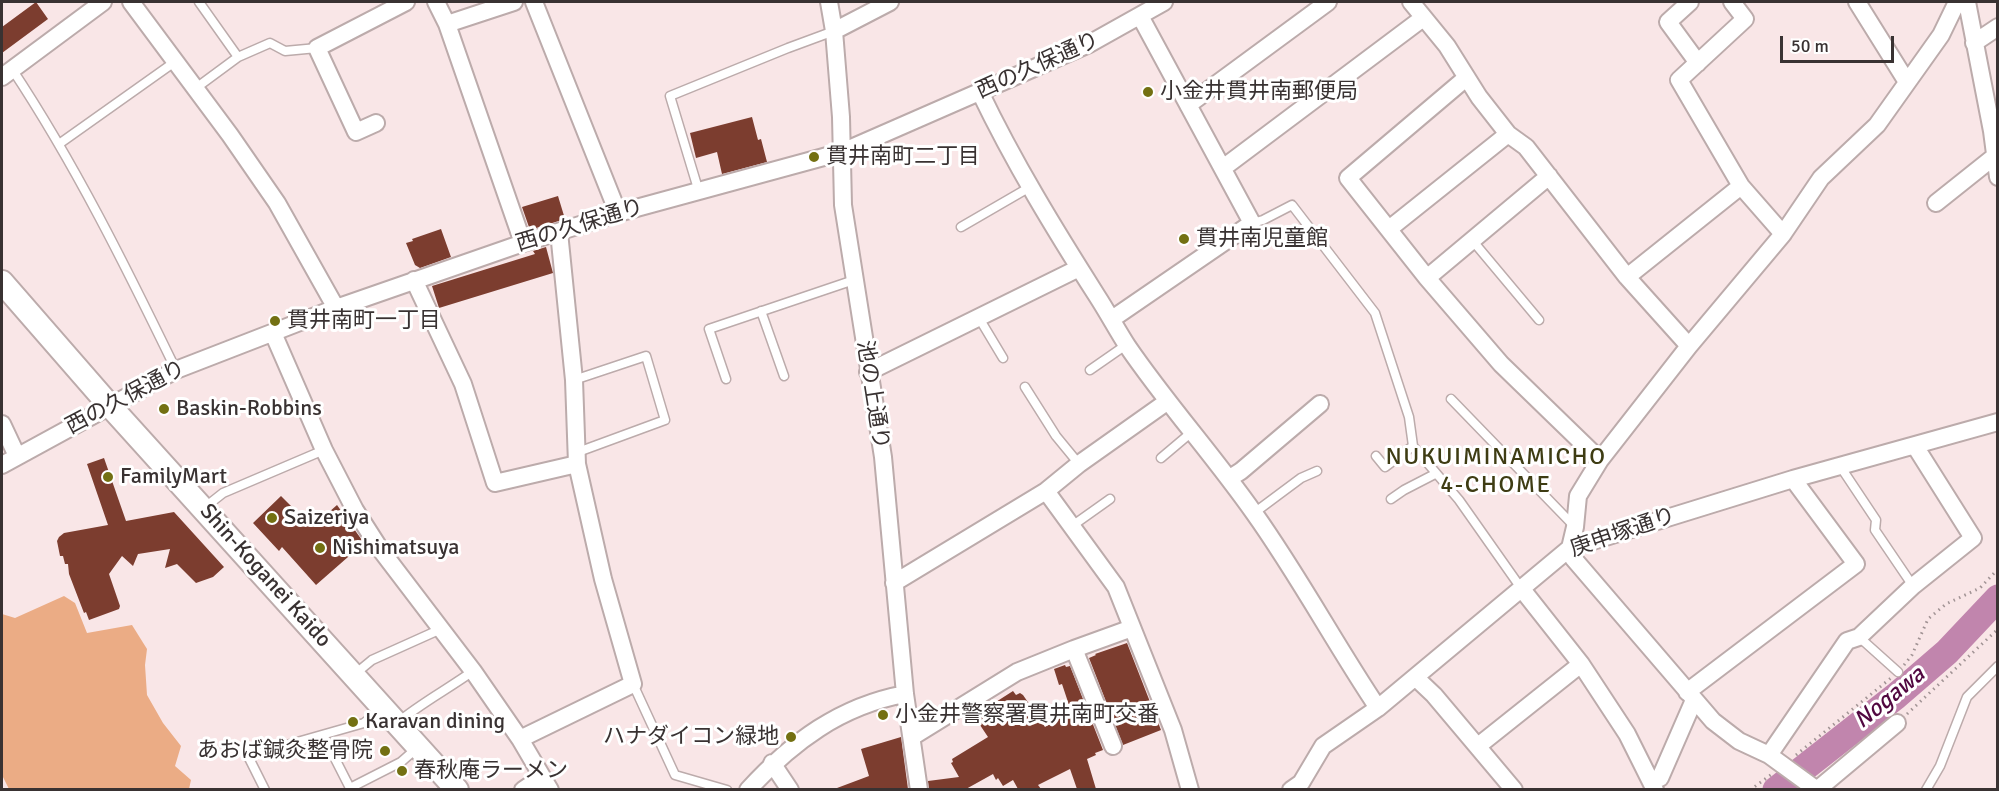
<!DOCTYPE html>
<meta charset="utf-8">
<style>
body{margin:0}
#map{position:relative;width:1999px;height:791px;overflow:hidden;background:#f9e6e7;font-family:Signika,sans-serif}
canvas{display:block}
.frame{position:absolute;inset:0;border:3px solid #393232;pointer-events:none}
.scale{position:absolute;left:1780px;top:36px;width:114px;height:27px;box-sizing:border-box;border:3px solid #393232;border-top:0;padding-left:8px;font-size:18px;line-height:21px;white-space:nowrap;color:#393232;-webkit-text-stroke:4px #fff;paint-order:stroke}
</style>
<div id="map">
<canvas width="1999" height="791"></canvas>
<div class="frame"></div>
<div class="scale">50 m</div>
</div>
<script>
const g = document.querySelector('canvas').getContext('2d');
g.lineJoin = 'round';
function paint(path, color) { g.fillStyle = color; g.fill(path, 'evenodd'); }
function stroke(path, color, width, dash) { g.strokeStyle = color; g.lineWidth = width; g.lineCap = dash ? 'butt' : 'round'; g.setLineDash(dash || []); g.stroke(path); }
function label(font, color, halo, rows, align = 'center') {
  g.font = font + ' Signika,"Noto Sans JP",sans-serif'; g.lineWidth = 6; g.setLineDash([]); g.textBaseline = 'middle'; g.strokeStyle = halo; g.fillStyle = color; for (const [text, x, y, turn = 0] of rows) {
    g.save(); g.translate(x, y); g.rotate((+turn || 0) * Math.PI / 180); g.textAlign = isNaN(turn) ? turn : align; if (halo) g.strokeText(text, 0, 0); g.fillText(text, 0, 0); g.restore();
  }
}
paint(new Path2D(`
 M64,596L75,603L87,633L132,625L147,649L145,665L147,695L163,723L181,746L175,766L191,780L189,789H9L2,775V614L15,618Z`), '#ebac85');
stroke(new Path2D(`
 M1776,790L1896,696L1947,652L1998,598`), '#c185ad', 27);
paint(new Path2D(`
 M36,2L48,19L2,53V27Z
 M752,117L758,140L761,139L767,162L722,174L717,152L696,158L690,133Z
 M558,196L565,219L530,230L522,207Z
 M441,229L451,257L420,268L415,265L406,243L413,241L412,239Z
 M546,247L553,273L439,308L432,286L535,254L533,251Z
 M104,458L126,521L174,512L224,567L213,577L196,583L177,564L165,568L170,549L138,554L133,566L122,556L109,574L120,606L119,609L89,620L86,612L84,613L69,574L68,564H65L63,556H60L57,541L59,537L64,533L108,525L87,464Z
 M281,496L312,527L337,505L364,543L316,585L282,547L279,551L253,523Z
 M1127,643L1161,730L1123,745L1089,658L1096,655L1095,654Z
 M1065,665L1066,667L1070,666L1103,750L1095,753L1096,755L1087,759L1096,789H1077L1070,769L1038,785L1041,789H1018L1013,780L1003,786L998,778L996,780L993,774L966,789H929L928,781L959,777L951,763L953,762L952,759L988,737L974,716L1013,691L1016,695L1020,693L1023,695L1045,727L1071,711L1062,684L1059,685L1054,669Z
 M901,737L908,789H838L837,788L869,776L861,749Z`), '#7c3d2f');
const lane = new Path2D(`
 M199,2L238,57
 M12,69C75,164 126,267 176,370
 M196,88L238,57L270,43L285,51L317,48
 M59,144L176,61
 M699,192L670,96L788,48L834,31
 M1252,223L1263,220L1292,205L1375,313L1409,417L1413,446L1459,500L1521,588
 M961,227L1030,187
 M1472,240L1539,320
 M761,311L784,376
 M979,318L1003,358
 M1090,370L1126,345
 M726,379L709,329L854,280
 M574,380L646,356L665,420L578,452
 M1025,387L1056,436L1079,464
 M1451,399L1575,527
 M1376,456L1385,467L1413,446
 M1161,458L1193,431
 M1840,466L1876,520L1875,530L1913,586
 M1391,499L1404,490L1435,474
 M204,508L223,493L324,450
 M1254,513L1301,478L1317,471
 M1072,526L1110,499
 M1859,637L1898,672
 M355,674L372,660L441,629
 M633,684L675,775L727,790
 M397,723C421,703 448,689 473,671
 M323,735L351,790
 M350,788L401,762L417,748
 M265,790L248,756L364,723L383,708
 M1926,790L1940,766L1967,697L1998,666`);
const street = new Path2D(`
 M131,2L230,135L277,203L336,308
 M436,2L447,24L523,243
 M534,2L618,213
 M829,2L834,31L841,117L843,205L883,457L905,694L919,790
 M1411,2L1447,46L1479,97L1508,134L1526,147L1627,277L1689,346
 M1690,2L1668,22L1698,63
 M1732,2L1745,19L1679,80L1741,186L1783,234
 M1857,2L1907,82
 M1967,2L1992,131L1998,177
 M447,24L514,2
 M834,31L890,2
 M1974,43L1998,27
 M2,77L103,2
 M1466,78L1348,178L1427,278L1501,364L1600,460
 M980,92C1014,163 1055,230 1097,296C1108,313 1117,330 1128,347C1167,404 1214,456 1254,513C1299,576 1335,644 1378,708
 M1188,105L1328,2
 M376,123L356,132L317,48L406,2
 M1223,168L1423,18
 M1936,203L1995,156
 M1389,229L1508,134
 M1627,277L1741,186
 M1427,278L1549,176
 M414,280L463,384L495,483L577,464
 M1112,319L1252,223L1140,16
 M273,333L324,450L355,510L380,549L473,671L520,739L550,790
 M868,372L1079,268
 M2,424L17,456
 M2,465L176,370L336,308L523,243L618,213L842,152L1089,44L1164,2
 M1230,478L1241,471L1320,404
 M1046,491L1116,587L1173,730L1190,790
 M894,583L1046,491L1079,464L1168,401
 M1521,588L1581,664L1627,734L1655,790
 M1074,649L1113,746
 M1415,677L1434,695L1514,790
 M1687,692L1856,564L1793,479
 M912,737L1017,672L1074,649L1132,628
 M520,739L633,684L603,579L577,464L574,380L559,232
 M1478,746L1581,664
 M1769,755L1847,641L1859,637L1913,586L1973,538L1915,446
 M772,763L790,790
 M1653,781L1660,778L1694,700
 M523,790L542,777
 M748,790C792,742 840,706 905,694
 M1291,790L1301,783L1323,746L1378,708L1570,548L1793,479L1998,422
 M1817,790L1769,755L1739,741L1713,721L1573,558L1570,548L1575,527L1578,496L1600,460L1689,346L1783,234L1821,178L1877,125L1941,35L1957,2
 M1817,790L1897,723`);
const secondary = new Path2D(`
 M2,282L110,406L457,790`);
stroke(lane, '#bcabab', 11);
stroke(street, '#bcabab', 20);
stroke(secondary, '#bcabab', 26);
stroke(new Path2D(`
 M1904,665L1912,655L1928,619L1946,604L1980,588L1998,569
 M1907,714L1998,629
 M1796,755L1891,678
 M1750,790L1772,774`), '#a19394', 3, [1.5, 4.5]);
stroke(lane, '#fff', 8);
stroke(street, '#fff', 16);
stroke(secondary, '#fff', 22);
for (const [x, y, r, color] of [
 [1148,92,6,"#737012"],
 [814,157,6,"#737012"],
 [1184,239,6,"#737012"],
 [275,321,6,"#737012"],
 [164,409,6,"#737012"],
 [108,477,6,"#737012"],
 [272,518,6,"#737012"],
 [320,548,6,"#737012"],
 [883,715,6,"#737012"],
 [353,722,6,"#737012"],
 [791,737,6,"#737012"],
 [385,751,6,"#737012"],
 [402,771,6,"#737012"]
]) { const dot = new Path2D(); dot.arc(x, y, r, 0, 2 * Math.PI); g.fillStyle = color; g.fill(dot); stroke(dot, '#fff', 2); }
label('22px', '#393232', '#fff', [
 ["西の久保通り",1038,66,-24],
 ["西の久保通り",580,226,-17],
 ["池の上通り",872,395,81],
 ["西の久保通り",126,398,-28],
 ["庚申塚通り",1623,533,-19],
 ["Shin-Koganei Kaido",265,576,48]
]);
label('22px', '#393232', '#fff', [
 ["小金井貫井南郵便局",1160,92],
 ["貫井南町二丁目",826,157],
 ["貫井南児童館",1196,239],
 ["貫井南町一丁目",287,321],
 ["Baskin-Robbins",176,409],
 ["FamilyMart",120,477],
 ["Saizeriya",284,518],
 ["Nishimatsuya",332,548],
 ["小金井警察署貫井南町交番",895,715],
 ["Karavan dining",365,722],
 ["ハナダイコン緑地",779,737,"right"],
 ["あおば鍼灸整骨院",373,751,"right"],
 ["春秋庵ラーメン",414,771]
], 'left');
g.letterSpacing = '1.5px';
label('24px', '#3e3c13', '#fff', [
 ["NUKUIMINAMICHO",1496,458],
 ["4-CHOME",1496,486]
]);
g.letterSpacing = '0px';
label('italic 24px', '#510740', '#fff', [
 ["Nogawa",1890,698,-39]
]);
</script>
